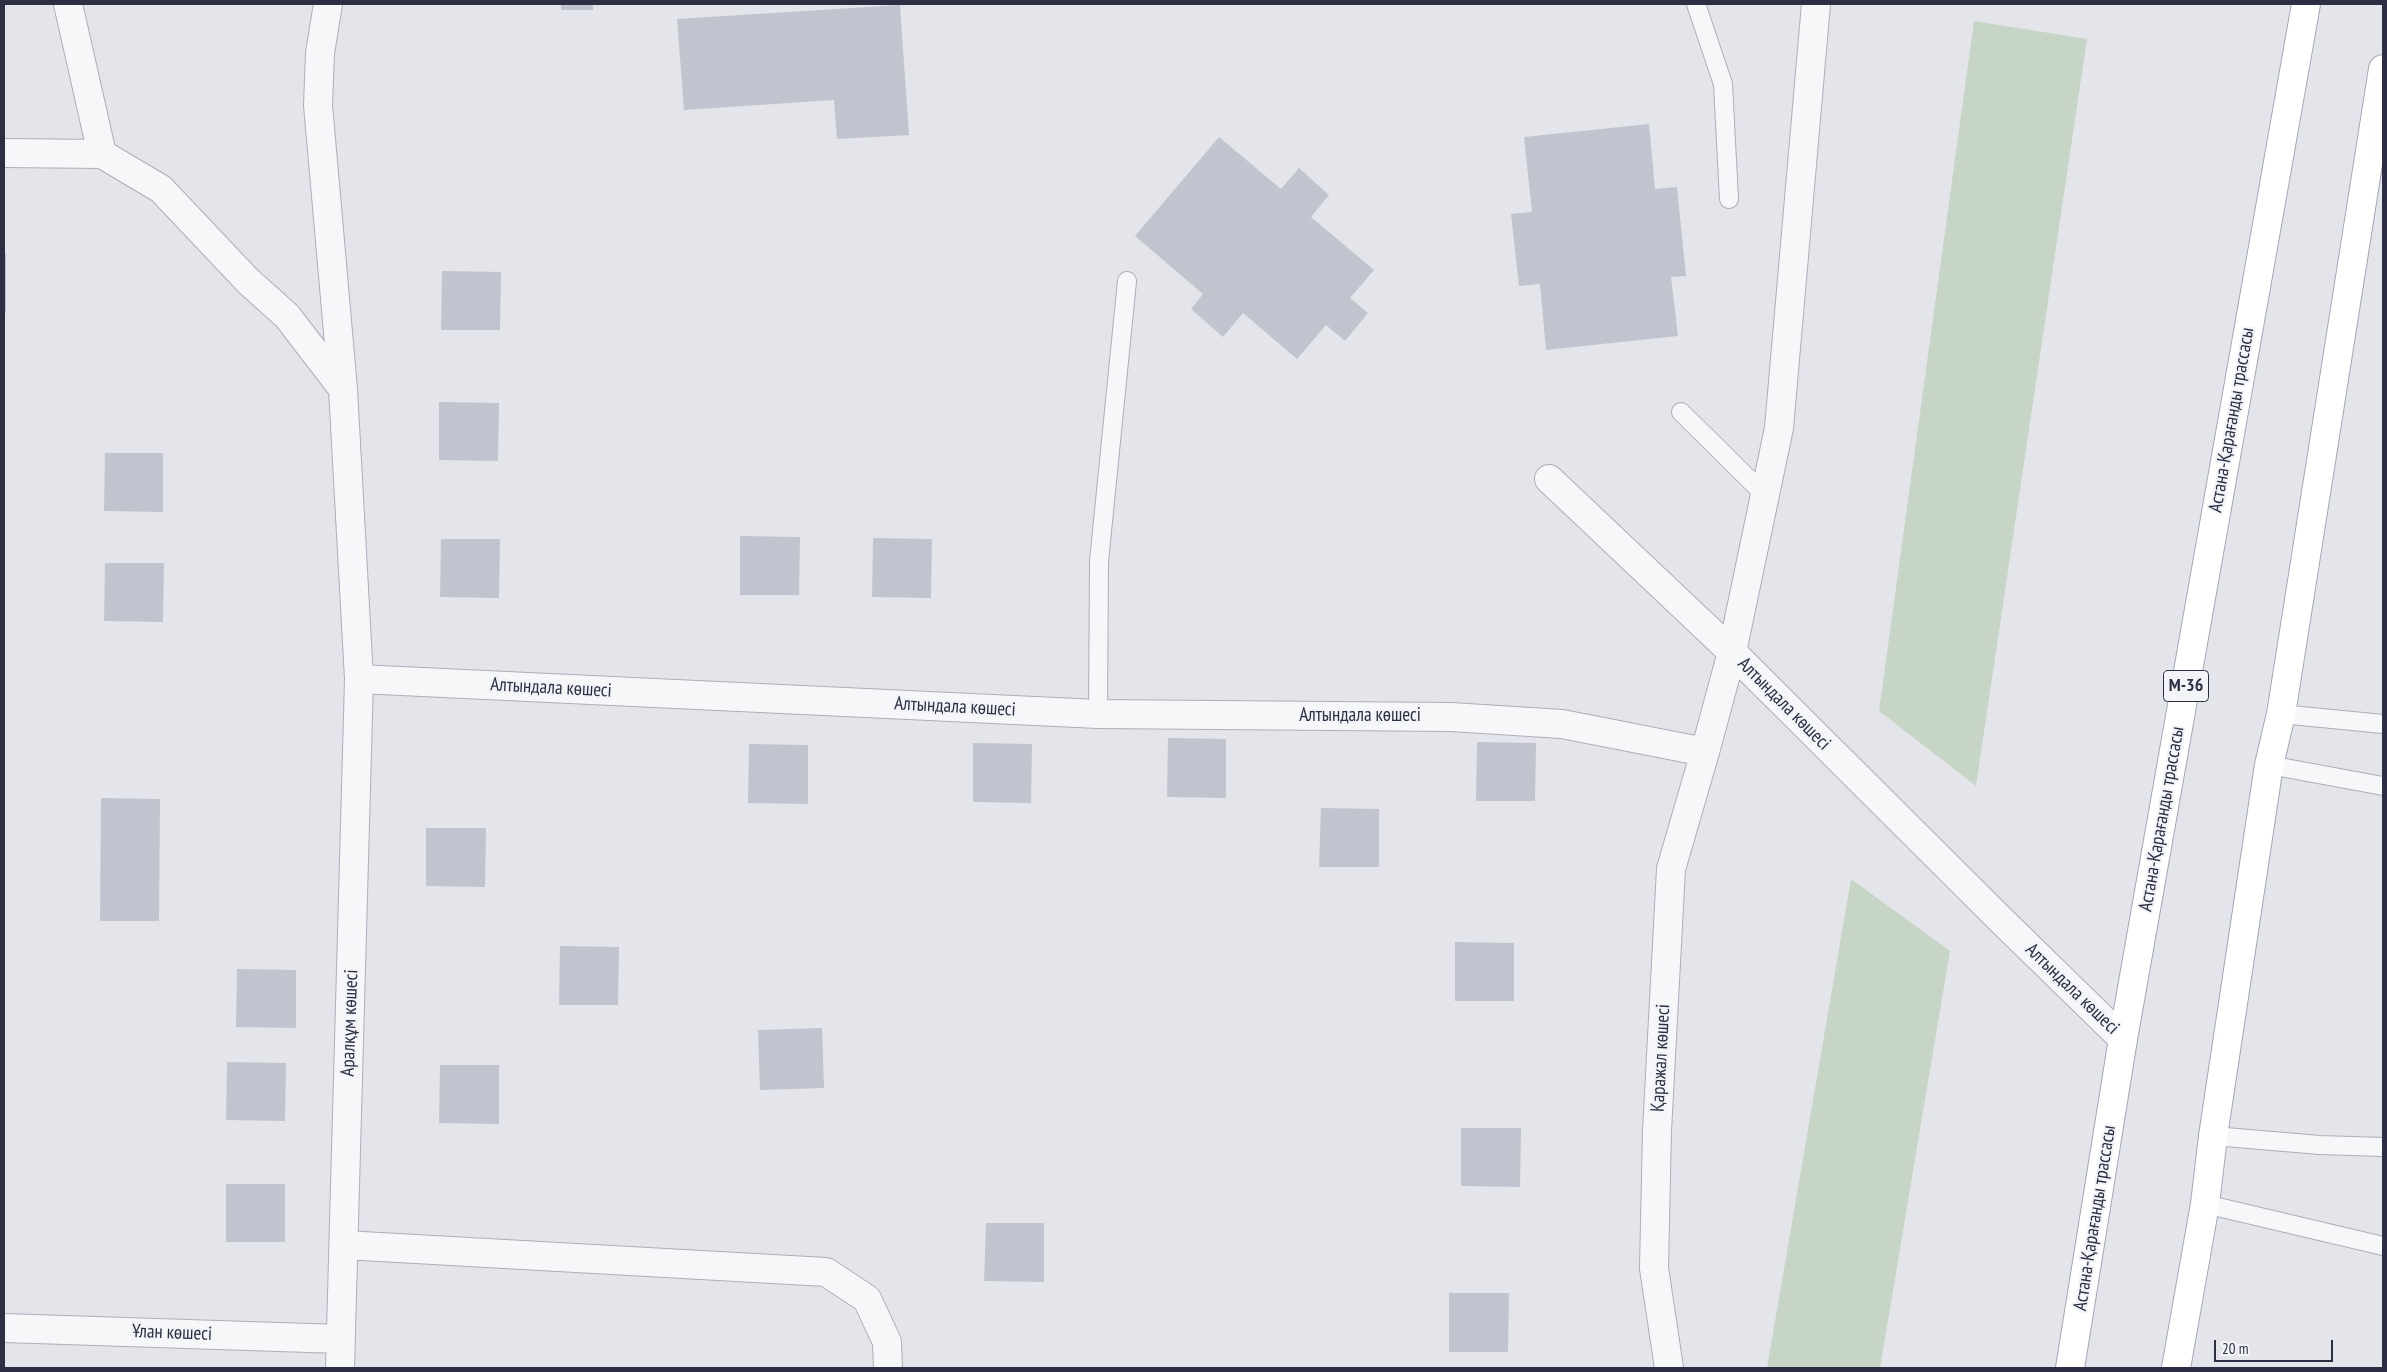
<!DOCTYPE html>
<meta charset="utf-8">
<style>
body{margin:0}
#map{position:relative;width:2387px;height:1372px;overflow:hidden;background:#e4e5eb;font-family:"PT Sans Narrow",sans-serif}
canvas{display:block}
.frame{position:absolute;inset:0;border:5px solid #2c2f43;pointer-events:none}
.scale{position:absolute;left:2214px;top:1340px;width:119px;height:22px;box-sizing:border-box;border:2px solid #2c2f43;border-top:0;padding-left:6px;font-size:15px;line-height:18px;white-space:nowrap;color:#2c2f43;-webkit-text-stroke:4px #f3f4f8;paint-order:stroke}
</style>
<div id="map">
<canvas width="2387" height="1372"></canvas>
<div class="frame"></div>
<div class="scale">20 m</div>
</div>
<script>
const g = document.querySelector('canvas').getContext('2d');
g.lineJoin = 'round';
function paint(path, color) { g.fillStyle = color; g.fill(path, 'evenodd'); }
function stroke(path, color, width, dash) { g.strokeStyle = color; g.lineWidth = width; g.lineCap = dash ? 'butt' : 'round'; g.setLineDash(dash || []); g.stroke(path); }
function label(font, color, halo, rows, align = 'center') {
  g.font = font + ' "PT Sans Narrow",sans-serif'; g.lineWidth = 4.5; g.setLineDash([]); g.textBaseline = 'middle'; g.strokeStyle = halo; g.fillStyle = color; for (const [text, x, y, turn = 0] of rows) {
    g.save(); g.translate(x, y); g.rotate((+turn || 0) * Math.PI / 180); g.textAlign = isNaN(turn) ? turn : align; if (halo) g.strokeText(text, 0, 0); g.fillText(text, 0, 0); g.restore();
  }
}
paint(new Path2D(`
 M1974,21L2087,39L1976,786L1879,711Z
 M1851,879L1950,951L1880,1368H1767Z`), '#c6d5c5');
paint(new Path2D(`
 M561,4H593V10H561Z
 M900,5L909,135L837,139L834,100L684,110L677,19Z
 M1649,124L1655,189L1677,187L1686,276L1671,277L1678,336L1546,350L1540,284L1519,286L1511,214L1532,212L1524,137Z
 M1219,137L1281,189L1299,168L1329,195L1311,217L1374,270L1350,298L1368,313L1345,341L1326,325L1297,359L1243,313L1223,337L1191,309L1203,294L1135,236Z
 M4,254H6V313H4Z
 M442,271L501,272L500,330H441Z
 M439,402L499,403L498,461L439,460Z
 M105,453H163V512L104,511Z
 M740,536L800,537L799,595H740Z
 M873,538L932,539L931,598L872,597Z
 M441,539H500L499,598L440,597Z
 M105,563H164L163,622L104,621Z
 M1168,738L1226,739V798L1167,797Z
 M1477,742L1536,743L1535,801H1476Z
 M973,743L1032,744L1031,803L973,802Z
 M749,744L808,745V804L748,803Z
 M101,798L160,799L159,921H100Z
 M1321,808L1379,809V867H1319Z
 M426,828H486L485,887L426,886Z
 M1455,942L1514,943V1001H1455Z
 M560,946L619,947L618,1005H559Z
 M237,969L296,970V1028L236,1027Z
 M822,1028L824,1088L760,1090L758,1030Z
 M227,1062L286,1063L285,1121L226,1120Z
 M440,1065H499V1124L439,1123Z
 M1461,1128H1521L1520,1187L1461,1186Z
 M226,1184H285V1242H226Z
 M986,1223H1044V1282L984,1281Z
 M1449,1293H1509L1508,1352H1449Z`), '#c1c3ce');
const service = new Path2D(`
 M1696,4L1723,84L1729,199
 M1681,412L1765,495
 M1098,714L1099,561L1127,281
 M2281,714L2383,724
 M2269,765L2383,786
 M2213,1136L2320,1145L2383,1147
 M2205,1204L2383,1246`);
const minor = new Path2D(`
 M68,4L102,154
 M328,4L320,53L318,105L343,389
 M4,153L102,154L161,189L248,281L287,316L343,389L359,679L340,1368
 M1549,479L1732,652
 M1732,652L1779,428L1816,4
 M359,679L1098,714L1451,717L1562,724L1705,752L1732,652L2000,919L2123,1039
 M344,1245L826,1272L867,1299L887,1342L888,1368
 M4,1328L340,1339
 M1669,1368L1654,1268L1657,1131L1671,869L1705,752`);
const primary = new Path2D(`
 M2070,1368L2123,1039L2306,4
 M2176,1368L2205,1204L2213,1136L2269,765L2281,714L2383,69`);
stroke(service, '#adaeb9', 20);
stroke(minor, '#adaeb9', 30);
stroke(primary, '#a3a7b7', 30);
stroke(service, '#f6f7f9', 18);
stroke(minor, '#f6f7f9', 28);
stroke(primary, '#fff', 28);
for (const [x, y, w] of [
 [2186,686,45]
]) { const box = new Path2D(); box.roundRect(x - w / 2, y - 15.5, w, 31, 4); g.fillStyle = '#f3f4f8'; g.fill(box); stroke(box, '#2c2f43', 1); }
label('bold 18px', '#2c2f43', null, [
 ["M-36",2186,686]
]);
label('19px', '#2c2f43', '#f3f4f8', [
 ["Астана-Қарағанды трассасы",2232,420,-80],
 ["Алтындала көшесі",551,688,3],
 ["Алтындала көшесі",1784,704,45],
 ["Алтындала көшесі",955,707,3],
 ["Алтындала көшесі",1360,716],
 ["Астана-Қарағанды трассасы",2162,819,-80],
 ["Алтындала көшесі",2072,989,44],
 ["Аралқұм көшесі",350,1023,-88],
 ["Қаражал көшесі",1661,1058,-87],
 ["Астана-Қарағанды трассасы",2095,1218,-81],
 ["Ұлан көшесі",172,1333,2]
]);
</script>
